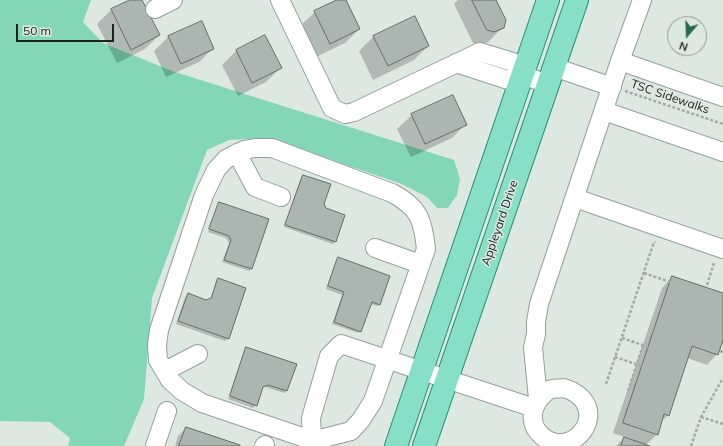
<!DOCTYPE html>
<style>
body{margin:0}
#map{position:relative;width:723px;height:446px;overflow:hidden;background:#dde8e3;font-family:Mulish,sans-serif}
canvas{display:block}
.north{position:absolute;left:667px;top:16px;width:40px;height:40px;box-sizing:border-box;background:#dde8e3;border:1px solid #909895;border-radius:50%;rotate:199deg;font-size:11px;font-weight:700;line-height:16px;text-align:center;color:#1d211f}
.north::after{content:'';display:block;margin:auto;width:14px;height:18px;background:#296753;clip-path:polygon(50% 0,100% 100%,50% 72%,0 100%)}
.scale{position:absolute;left:16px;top:24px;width:98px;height:18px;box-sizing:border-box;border:2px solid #1d211f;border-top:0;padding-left:5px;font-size:12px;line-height:14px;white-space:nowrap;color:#1d211f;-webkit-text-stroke:3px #dde8e3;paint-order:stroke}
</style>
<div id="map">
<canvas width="723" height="446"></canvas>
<div class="north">N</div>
<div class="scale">50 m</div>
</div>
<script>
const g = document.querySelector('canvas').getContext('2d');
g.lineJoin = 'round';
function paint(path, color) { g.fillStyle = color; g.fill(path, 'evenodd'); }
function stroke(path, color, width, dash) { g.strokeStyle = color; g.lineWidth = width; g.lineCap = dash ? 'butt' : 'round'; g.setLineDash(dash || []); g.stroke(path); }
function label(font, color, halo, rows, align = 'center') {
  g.font = font + ' Mulish,sans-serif'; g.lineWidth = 3; g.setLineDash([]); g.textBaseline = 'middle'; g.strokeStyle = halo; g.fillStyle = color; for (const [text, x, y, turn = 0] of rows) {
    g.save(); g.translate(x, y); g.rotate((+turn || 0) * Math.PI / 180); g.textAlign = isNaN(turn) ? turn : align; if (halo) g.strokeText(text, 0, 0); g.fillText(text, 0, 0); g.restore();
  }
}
paint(new Path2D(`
 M0,0H91L83,22L103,43L172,71L454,160L460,179L457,195L448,208H437L427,197L402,184L267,138L229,140L207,150L152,298L144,399L124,446H68L70,438L50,422L0,421Z`), '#83d6b8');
paint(new Path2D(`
 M130,0H141L159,35L145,49L117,63L97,24L111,10L130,1Z
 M339,0H344L359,29L345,43L316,57L300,26L315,12Z
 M458,0H495L503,27L488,42L480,46L473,43L454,4Z
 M414,17L428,46L414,60L373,80L359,51L373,37Z
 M168,37L213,48L199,62L166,77L154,51Z
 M236,51L280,68L266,82L238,96L222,65Z
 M412,115L466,124L452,138L411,157L397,129Z
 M303,176L325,209L344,215L335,242L333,244L284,227L301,178Z
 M219,203L268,220L251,269L249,271L222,262L229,243L226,238L208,232L217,206Z
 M338,258L379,304L377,306L370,304L360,331L358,333L332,324L342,295L326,289L336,261Z
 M672,277L723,294V344H721L717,354L707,365L687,358L668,415L661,422L657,434L645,446H646H616L625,437L613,433L662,288Z
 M218,279L228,338L225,341L176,324L185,297L188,294L207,301L210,300L216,282Z
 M247,348L295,365L286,391L284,393L265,387L262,388L256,405L253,408L228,399L244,351Z
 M186,428L239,446H175L178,436Z`), '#0003');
const building = new Path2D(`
 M130,0H142L160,35L131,50L111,9Z
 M337,0H346L360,29L330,44L314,11Z
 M472,0H496L506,20L504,28L494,32L487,30Z
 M415,16L429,46L388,66L373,36Z
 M202,21L214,49L181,64L168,36Z
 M265,35L282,68L252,83L236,50Z
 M453,95L467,125L425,144L411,114Z
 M303,175L331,184L324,204L326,208L345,215L336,242L285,225Z
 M219,202L269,219L252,269L224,260L231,240L229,236L209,229Z
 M338,257L390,276L380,305L372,302L361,332L334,322L344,292L328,286Z
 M672,276L723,293V340L718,355L692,346L669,416L664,414L658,435L623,423Z
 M218,278L246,288L229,339L178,321L188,293L206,300L211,298Z
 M246,347L297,364L287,391L268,385L263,387L257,406L230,396Z
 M186,427L240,445V446H179Z
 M624,437L650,446H621Z`);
paint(building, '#abb6b2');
stroke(building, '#636e69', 1);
const minor = new Path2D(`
 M280,0L332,108L345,114L354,112L480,52L513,62L522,75L548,84
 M155,9L173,0
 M620,61L723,97
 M456,63L508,80L522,75
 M554,67L612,87
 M604,111L723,152
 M255,148H272L392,193C419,207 423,220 426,249L373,401L361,420L351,431L320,439L302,437L202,403L182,391L170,380L158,360L157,346L159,330L204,195L216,170L226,159L244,150Z
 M237,153L255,187L281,197
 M575,198L723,249
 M375,248L420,264
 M165,371L198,354
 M564,388C606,401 587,446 556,443C547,441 541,437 536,429C529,417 534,403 544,394C544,394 548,390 549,390C553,388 559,389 564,388Z
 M538,399L533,347L536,334V322L539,304L620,61L642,0
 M312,438L311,418L329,356L341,344L534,408
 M155,446L167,411
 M264,446L265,445`);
const major = new Path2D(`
 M396,446L548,0
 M424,446L577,0`);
stroke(minor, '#949f9a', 20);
stroke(major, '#2d8f73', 24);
stroke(new Path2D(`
 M625,91L723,124
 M644,273L670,282
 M707,285L714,263
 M622,338L648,347
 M720,351L723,352
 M615,357L642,366
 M606,384L654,242L655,243
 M628,391L643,345
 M701,417L723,424
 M691,446L701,417L723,378`), '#a2aba6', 2.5, [3, 2]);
stroke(minor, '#fff', 18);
stroke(major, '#86dfc6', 22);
label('12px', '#1d211f', '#dde8e3', [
 ["TSC Sidewalks",670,97,19],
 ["Appleyard Drive",500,223,-71]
]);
</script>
